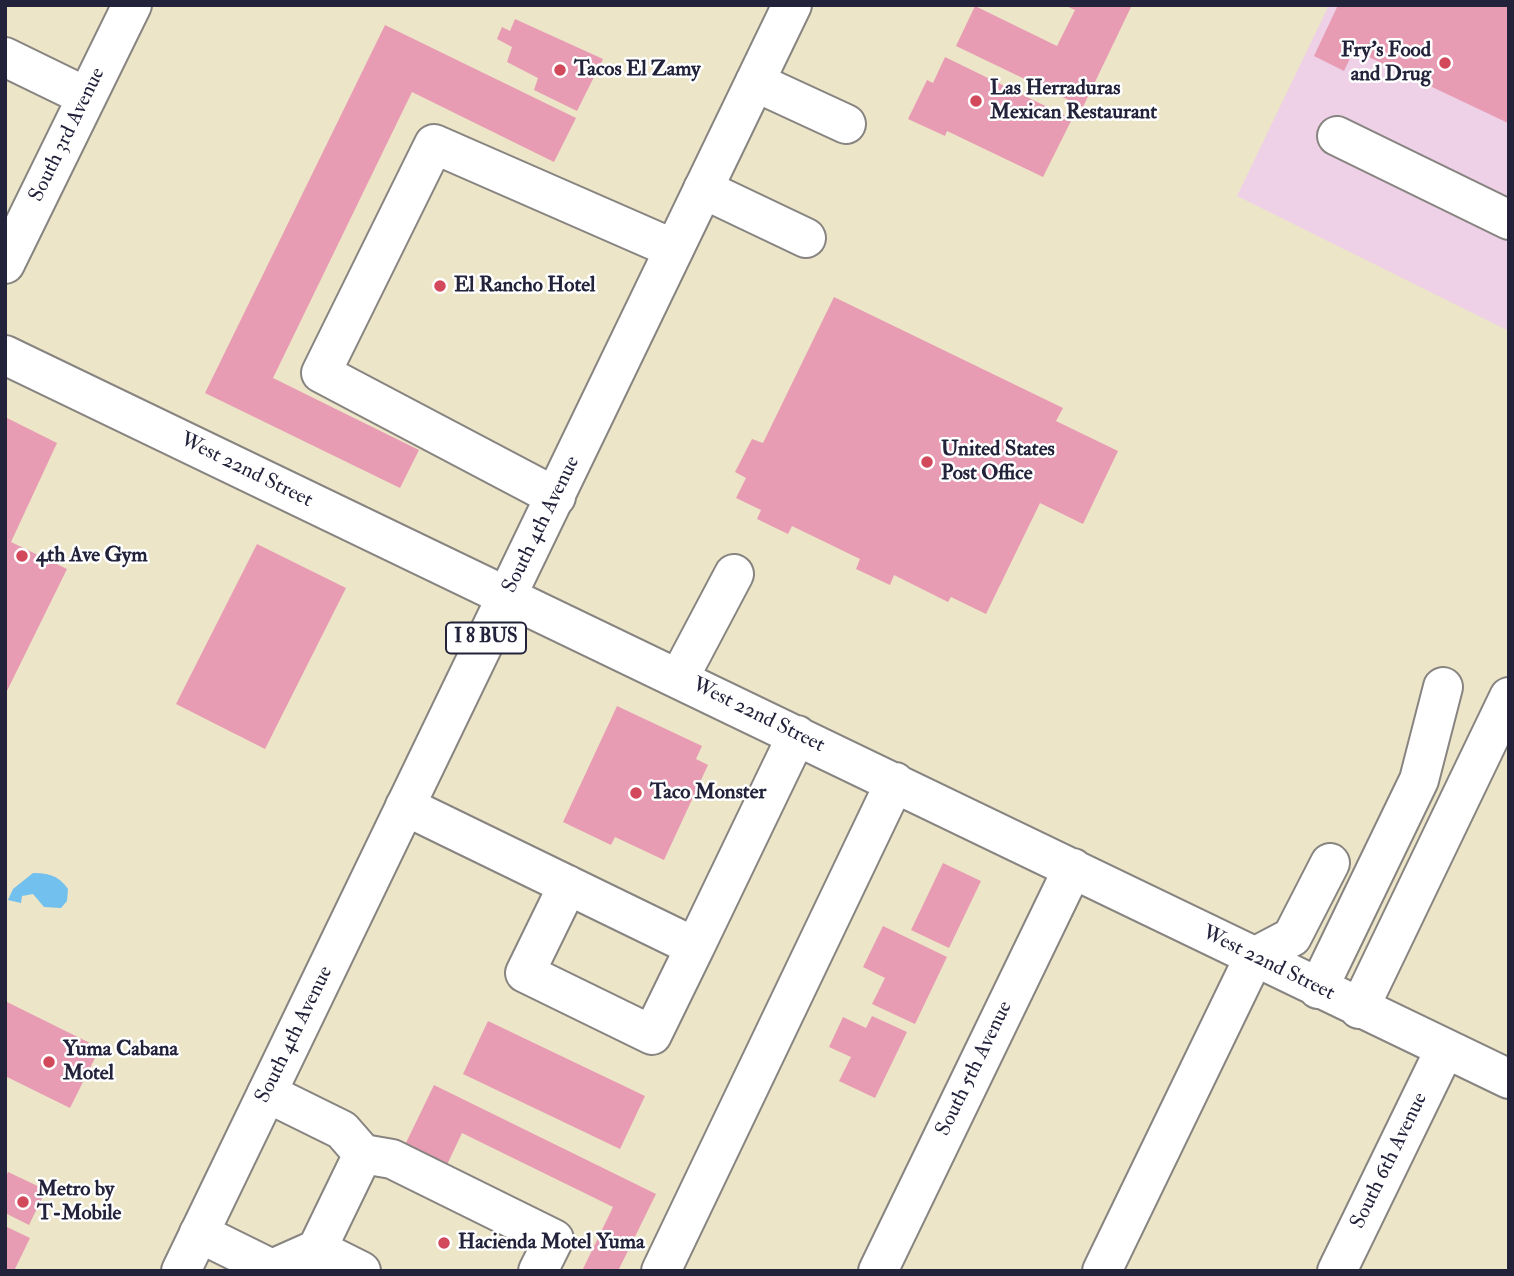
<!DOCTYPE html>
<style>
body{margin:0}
#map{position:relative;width:1514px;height:1276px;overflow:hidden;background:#ece5c7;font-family:"IM FELL Double Pica",serif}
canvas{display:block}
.frame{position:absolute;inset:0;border:7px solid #22223b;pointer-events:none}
</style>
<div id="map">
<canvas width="1514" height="1276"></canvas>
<div class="frame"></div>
</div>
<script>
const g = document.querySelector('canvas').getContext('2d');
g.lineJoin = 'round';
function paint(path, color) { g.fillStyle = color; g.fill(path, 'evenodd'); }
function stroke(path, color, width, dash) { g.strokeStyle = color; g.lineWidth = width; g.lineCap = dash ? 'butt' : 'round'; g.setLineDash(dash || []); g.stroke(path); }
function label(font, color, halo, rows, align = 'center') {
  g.font = font + ' "IM FELL Double Pica",serif'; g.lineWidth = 5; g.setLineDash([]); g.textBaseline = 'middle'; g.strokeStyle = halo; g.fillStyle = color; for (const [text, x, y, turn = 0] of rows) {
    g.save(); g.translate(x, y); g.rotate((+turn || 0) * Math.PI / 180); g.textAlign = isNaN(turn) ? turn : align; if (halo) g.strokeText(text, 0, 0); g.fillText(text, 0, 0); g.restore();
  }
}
paint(new Path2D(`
 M1329,5H1509V331L1237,196Z`), '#eed0e7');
paint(new Path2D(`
 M33,873C49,873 59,876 68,889L67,901L61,908L44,907L33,894L22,896L21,903L8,900L13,889Z`), '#72c0ed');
paint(new Path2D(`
 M1064,5H1132L1083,107L956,46L975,6L1057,46L1075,10Z
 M1338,5H1509L1508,123L1354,50L1344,71L1314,56Z
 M515,19L603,59L577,111L534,90L538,78L507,62L512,47L497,39L502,27L510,31Z
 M385,25L576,118L554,162L412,92L273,378L419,450L400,488L205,393Z
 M945,57L1072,119L1043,177L947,131L945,136L908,119L927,80L933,83Z
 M834,297L1063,408L1056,421L1118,451L1083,524L1040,503L986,614L951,597L948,602L894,575L890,585L856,569L860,559L792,526L788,534L757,519L761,510L736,498L746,478L735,472L752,439L763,443Z
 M5,417L57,443L11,542L67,569L5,695Z
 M257,544L346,588L265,749L176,704Z
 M617,706L702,746L696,759L708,765L664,860L615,837L611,845L563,822Z
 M943,863L981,881L949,948L911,930Z
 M883,926L947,957L915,1024L872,1004L885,978L863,967Z
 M5,1001L100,1048L70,1108L5,1076Z
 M872,1016L907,1032L875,1098L839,1081L851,1057L829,1047L843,1017L866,1028Z
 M488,1021L645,1096L620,1149L463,1074Z
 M434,1085L656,1194L618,1271H582L613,1207L462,1133L445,1169L403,1149Z
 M8,1172L46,1190L29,1225L5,1213V1178Z
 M7,1227L30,1238L14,1271H5Z`), '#e89cb4');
const minor = new Path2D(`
 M5,57L87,97
 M755,82L846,124
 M1337,136L1509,220
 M703,189L806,238
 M5,264L132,5
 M5,355L1509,1079
 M556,497L321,373L434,144L674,249
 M679,678L734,574
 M405,806L695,947L797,735
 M568,885L525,973L652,1035L695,947
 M1318,989L1419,780L1443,687
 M1359,1009L1509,697
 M363,1154L392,1159L554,1239L538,1271
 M199,1233L272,1269L317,1249L363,1154L342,1130L267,1093
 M317,1249L361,1271
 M661,1271L895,782
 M878,1271L1073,868
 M1102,1271L1254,957L1292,937L1330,863
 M1337,1271L1444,1051`);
const major = new Path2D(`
 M181,1271L792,5`);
stroke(minor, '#878481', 42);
stroke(major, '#878481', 42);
stroke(minor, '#fff', 38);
stroke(major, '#fff', 38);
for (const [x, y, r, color] of [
 [1445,63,7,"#d1495b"],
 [560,70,7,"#d1495b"],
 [976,101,7,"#d1495b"],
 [440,286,7,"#d1495b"],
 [927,462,7,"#d1495b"],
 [22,556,7,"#d1495b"],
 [636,793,7,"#d1495b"],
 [49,1062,7,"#d1495b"],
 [23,1202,7,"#d1495b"],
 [444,1243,7,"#d1495b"]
]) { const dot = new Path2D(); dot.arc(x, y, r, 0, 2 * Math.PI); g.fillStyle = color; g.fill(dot); stroke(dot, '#fff', 2.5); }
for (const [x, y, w] of [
 [486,638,80]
]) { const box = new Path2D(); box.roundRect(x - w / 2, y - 15.5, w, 31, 5); g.fillStyle = '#fff'; g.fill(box); stroke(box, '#22223b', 2); }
label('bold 19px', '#22223b', null, [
 ["I 8 BUS",486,638]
]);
label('bold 21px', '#22223b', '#fff', [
 ["Fry's Food",1431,51,"right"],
 ["and Drug",1431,75,"right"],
 ["Tacos El Zamy",574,70],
 ["Las Herraduras",990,89],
 ["Mexican Restaurant",990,113],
 ["El Rancho Hotel",454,286],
 ["United States",941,450],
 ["Post Office",941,474],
 ["4th Ave Gym",36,556],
 ["Taco Monster",650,793],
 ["Yuma Cabana",63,1050],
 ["Motel",63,1074],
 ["Metro by",37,1190],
 ["T-Mobile",37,1214],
 ["Hacienda Motel Yuma",458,1243]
], 'left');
label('21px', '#22223b', '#fff', [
 ["South 3rd Avenue",68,135,-64],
 ["West 22nd Street",246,471,26],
 ["South 4th Avenue",542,525,-64],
 ["West 22nd Street",758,716,26],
 ["West 22nd Street",1268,964,26],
 ["South 4th Avenue",295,1035,-64],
 ["South 5th Avenue",975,1069,-64],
 ["South 6th Avenue",1390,1161,-64]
]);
</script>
